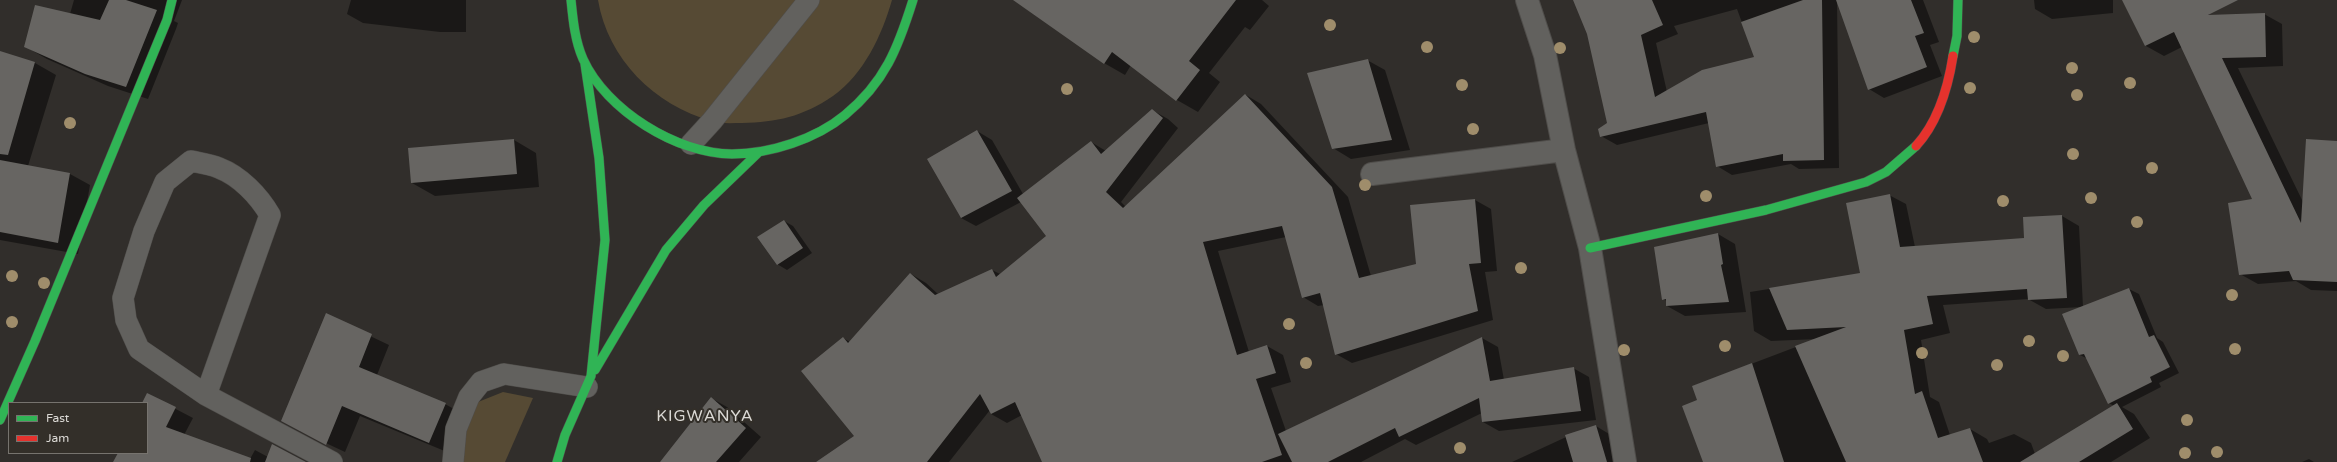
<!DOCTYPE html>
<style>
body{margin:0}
#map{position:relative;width:2337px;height:462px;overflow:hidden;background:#312e2b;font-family:"Varela Round",sans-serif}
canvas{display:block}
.legend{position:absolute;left:8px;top:402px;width:140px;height:52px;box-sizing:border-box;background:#332f29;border:1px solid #76736e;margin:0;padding:5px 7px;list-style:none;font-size:12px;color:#dbd9d5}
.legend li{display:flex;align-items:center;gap:8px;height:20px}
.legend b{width:20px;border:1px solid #76736e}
</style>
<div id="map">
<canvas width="2337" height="462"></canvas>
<ul class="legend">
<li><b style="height:5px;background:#30b455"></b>Fast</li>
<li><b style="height:5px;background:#e5322d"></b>Jam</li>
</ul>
</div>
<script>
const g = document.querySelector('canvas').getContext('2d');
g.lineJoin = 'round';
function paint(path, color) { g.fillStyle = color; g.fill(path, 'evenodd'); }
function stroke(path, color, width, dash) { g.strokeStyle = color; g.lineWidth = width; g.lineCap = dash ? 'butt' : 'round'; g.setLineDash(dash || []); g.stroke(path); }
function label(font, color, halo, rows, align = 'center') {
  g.font = font + ' "Varela Round",sans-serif'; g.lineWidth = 4; g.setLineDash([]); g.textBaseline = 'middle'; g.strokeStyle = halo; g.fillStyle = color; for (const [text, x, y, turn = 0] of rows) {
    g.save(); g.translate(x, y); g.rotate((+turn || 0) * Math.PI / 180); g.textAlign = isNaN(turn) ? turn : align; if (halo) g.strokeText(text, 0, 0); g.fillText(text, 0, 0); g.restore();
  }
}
paint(new Path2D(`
 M598,0H892C882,35 864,74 833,96C802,117 777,122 742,123C732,123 721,124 712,121C654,105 608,59 598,0Z
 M503,392L533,398L505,462H455L473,404Z`), '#564a34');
paint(new Path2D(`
 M74,0H182L174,21L178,23L176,29L148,99L108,86L47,59L26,47L70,14Z
 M351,0H466V32H440L363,23L347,14Z
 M1014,0H1262L1269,6L1250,30L1245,27L1209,73L1220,82L1198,112L1177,100L1131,65L1125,75L1104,63Z
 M1574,0H1837L1839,168L1799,169L1791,164L1732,175L1717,166L1709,123L1617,145L1601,136L1609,124L1588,34ZM1737,9L1755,58L1667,92L1656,43L1678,34L1674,26Z
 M1837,0H1923L1939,42L1930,45L1942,76L1884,98L1869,89Z
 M2034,0H2113V13L2052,19L2035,9Z
 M2123,0H2211L2209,16L2264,14L2282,24L2283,66L2238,68L2303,202L2337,142V291L2311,290L2296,281L2258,284L2240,274L2254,200L2182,47L2164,56L2146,46Z
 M0,52L35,63L56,75L28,166L70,174L90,185L78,254L0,240Z
 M1367,60L1385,70L1410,150L1351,159L1333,148Z
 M1246,95L1261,104L1348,197L1371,276L1417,265L1475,200L1491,209L1497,271L1485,272L1493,320L1352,363L1336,354L1324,305L1318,306L1303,297L1286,237L1218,251L1249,352L1267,346L1283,355L1291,382L1271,388L1286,431L1482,338L1498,347L1504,380L1573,368L1589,377L1596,420L1499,431L1483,422L1482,413L1416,445L1405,439L1361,462H1054L1022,415L1007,423L991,414L990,410L949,462H818L856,436L843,338L850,342L911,274L926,283L939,295L992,270L1000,274L1048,237L1021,202L976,226L961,218L977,131L992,140L1023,194L1091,142L1106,151L1152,110L1168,119L1178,128L1121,202L1126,207Z
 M514,140L536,153L539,187L435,196L412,183Z
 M1889,195L1906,204L1915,247L2025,239L2024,218L2062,216L2079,226L2083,307L2129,289L2139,294L2157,338L2163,342L2179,373L2159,383L2161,387L2122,407L2134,414L2150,438L2111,462H1704L1699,400L1693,386L1817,339L1771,341L1754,331L1750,292L1862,274ZM2028,299L2046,309L2082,307L2080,355L2088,359L2109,403L2114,406L2035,454L2031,443L2014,434L1989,443L1987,439L1970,429L1950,435L1939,402L1930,397L1921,340L1950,333L1943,305Z
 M784,221L793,226L812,253L787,270L777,264Z
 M1718,234L1735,244L1746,312L1685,316L1667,306V301L1663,299Z
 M326,315L389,345L377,375L445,404L463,414L447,452L360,416L345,452L300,431Z
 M147,394L193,418L184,435L250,459L255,450L268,457L304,462H120L119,453H147V403H143Z
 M711,398L727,407L761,437L739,462H662Z
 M1596,426L1614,437L1622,462H1512L1577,432Z
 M2309,459L2314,462H2302Z`), '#0007');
paint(new Path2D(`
 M109,0H126L157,10L126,87L85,74L24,47L35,5L100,20Z
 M1013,0H1236L1189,61L1200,70L1176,101L1112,52L1104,64Z
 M1573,0H1652L1663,25L1641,35L1655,97L1702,70L1754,57L1741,22L1803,0H1822L1824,160L1783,161V154L1716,167L1706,112L1600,137L1598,129L1607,123L1587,34Z
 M1836,0H1911L1924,33L1915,36L1927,67L1868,90Z
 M2122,0H2238L2208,15L2265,13L2266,57L2222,58L2301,223L2306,139L2337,141V282L2293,280L2289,271L2239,275L2228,203L2252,199L2174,32L2145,46Z
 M0,51L35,62L8,155L0,154Z
 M1368,59L1392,140L1332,149L1307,73Z
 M1245,94L1332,187L1359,278L1416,264L1410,205L1475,199L1481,263L1469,264L1478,311L1335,355L1320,293L1302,298L1282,226L1203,242L1237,355L1267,345L1276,373L1256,379L1282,455L1262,462H1042L1015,402L991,414L980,394L927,462H816L854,436L801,371L843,337L848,343L910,273L935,295L992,269L996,277L1046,236L1017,198L1091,141L1101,154L1152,109L1163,118L1106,192L1123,208Z
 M977,130L1012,191L961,218L927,159Z
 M514,139L517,174L411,183L408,148Z
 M0,160L70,173L58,243L0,232Z
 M1890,194L1900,247L2024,238L2023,217L2062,215L2067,298L2028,300L2027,289L1927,296L1933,324L1904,330L1915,394L1922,391L1938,438L1970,428L1983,462H1846L1795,346L1846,327L1787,330L1769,288L1860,273L1846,203Z
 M784,220L803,248L777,265L757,237Z
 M1718,233L1723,264L1721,265L1729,302L1666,306V299L1662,300L1654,247Z
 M2129,288L2149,337L2154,335L2170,367L2150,377L2152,382L2108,404L2084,354L2079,355L2062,314Z
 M326,313L372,334L359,367L446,403L429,443L342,406L326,445L281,421Z
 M1482,337L1490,381L1574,367L1581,411L1482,422L1479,398L1399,437L1395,428L1328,462H1292L1278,434Z
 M1752,363L1784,462H1703L1682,406L1697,400L1692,386Z
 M147,393L176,407L166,427L251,458L250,462H113L118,453H147V403H142Z
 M711,397L746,428L716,462H660Z
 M2117,403L2133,429L2079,462H2020Z
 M1596,425L1607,462H1573L1565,435Z
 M272,444L306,462H265Z`), '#676562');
const lane = new Path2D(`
 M691,144L712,121L809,0
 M206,395L270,215C259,196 240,176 219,168C210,164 200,163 191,161L165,182L144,231L123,298L126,320L139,349L206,395L332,462
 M453,462L456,429L469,397L481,382L504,374L587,387`);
const street = new Path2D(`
 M1527,0L1545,55L1564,150L1590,248L1625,462
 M1372,174L1564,150`);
const fast = new Path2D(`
 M571,0C573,20 575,41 583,59C606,110 677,154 732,154C770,154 816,139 845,115C885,82 898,48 913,0
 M1953,56L1957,36L1958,0
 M1590,248L1766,210L1866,182L1886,172L1916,146
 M595,370L666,250L704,205L759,152
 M0,420L35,341L167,20L172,0
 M557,462L565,435L591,376L605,240L599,158L585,64`);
const jam = new Path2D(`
 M1916,146C1938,122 1948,88 1953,56`);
stroke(lane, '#4f4d4a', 22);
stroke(street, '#4f4d4a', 24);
stroke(fast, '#4f4d4a', 10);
stroke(jam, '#4f4d4a', 10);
stroke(lane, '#62615e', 21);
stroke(street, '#62615e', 22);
stroke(fast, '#30b455', 9);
stroke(jam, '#e5322d', 9);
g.fillStyle = '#9f8d6b';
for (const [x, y] of [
 [1330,25],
 [1974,37],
 [1427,47],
 [1560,48],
 [2072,68],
 [2130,83],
 [1462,85],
 [1970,88],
 [1067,89],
 [2077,95],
 [70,123],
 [1473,129],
 [2073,154],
 [2152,168],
 [1365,185],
 [1706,196],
 [2091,198],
 [2003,201],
 [2137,222],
 [1521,268],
 [12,276],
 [44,283],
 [2232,295],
 [12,322],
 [1289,324],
 [2029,341],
 [1725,346],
 [2235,349],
 [1624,350],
 [1922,353],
 [2063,356],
 [1306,363],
 [1997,365],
 [2187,420],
 [1460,448],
 [2217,452],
 [2185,453]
]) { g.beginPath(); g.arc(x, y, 6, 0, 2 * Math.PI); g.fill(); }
g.letterSpacing = '1px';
label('16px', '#dbd9d5', '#332f29', [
 ["KIGWANYA",705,417]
]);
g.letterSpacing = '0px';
</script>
